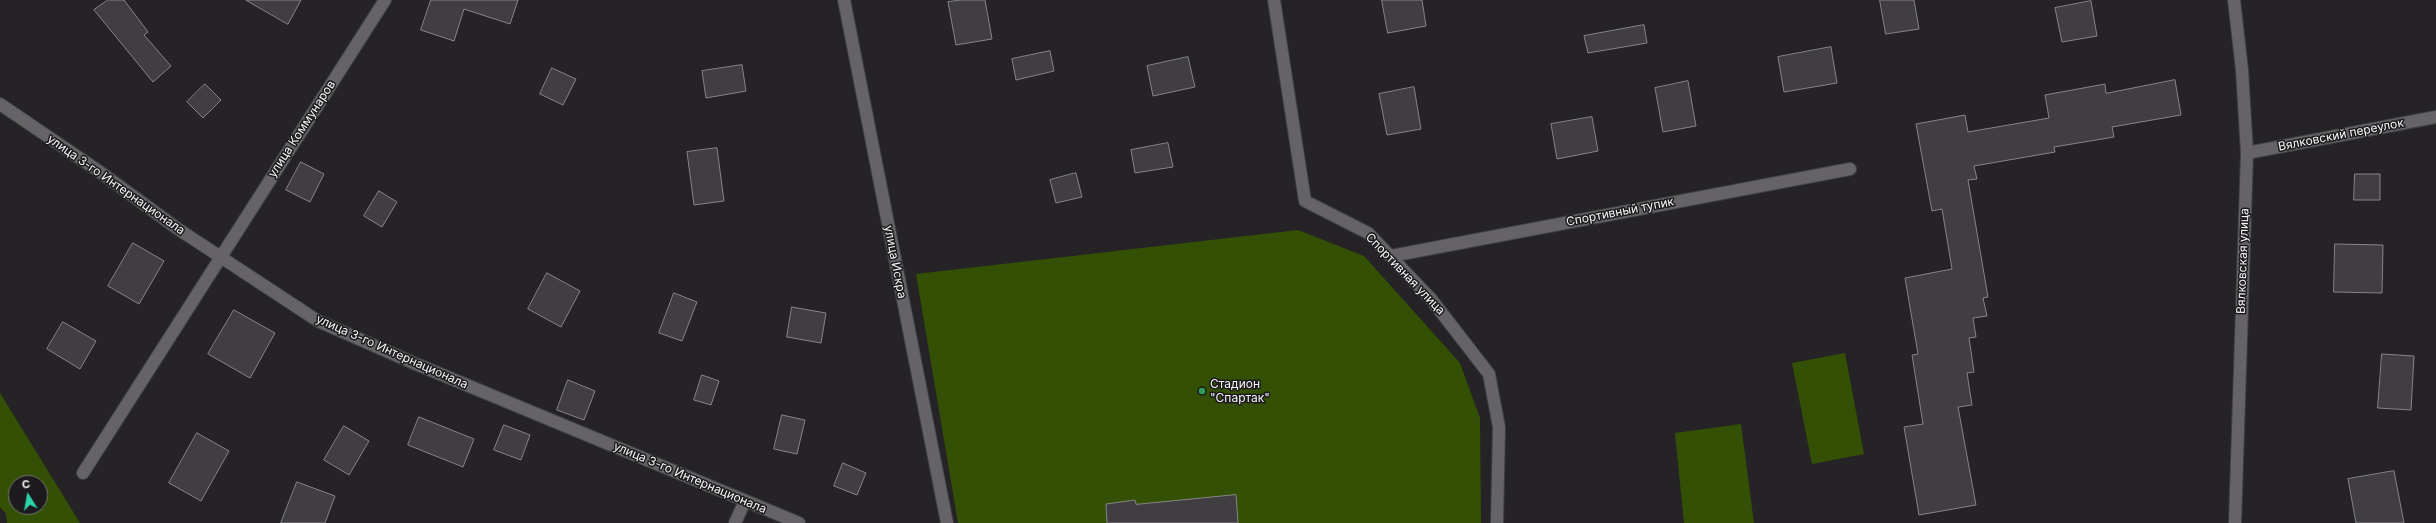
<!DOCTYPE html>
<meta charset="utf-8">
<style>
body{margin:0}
#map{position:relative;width:2436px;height:523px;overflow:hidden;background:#252326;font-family:Inter,sans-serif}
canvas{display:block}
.north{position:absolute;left:8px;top:475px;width:40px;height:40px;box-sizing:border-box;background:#1c1a1c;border:1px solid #737173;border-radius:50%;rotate:349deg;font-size:11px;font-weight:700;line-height:16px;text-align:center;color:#f6f4f6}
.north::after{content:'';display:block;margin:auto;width:14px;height:18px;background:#2ad5ac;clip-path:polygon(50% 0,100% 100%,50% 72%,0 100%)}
</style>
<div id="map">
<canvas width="2436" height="523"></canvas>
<div class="north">С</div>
</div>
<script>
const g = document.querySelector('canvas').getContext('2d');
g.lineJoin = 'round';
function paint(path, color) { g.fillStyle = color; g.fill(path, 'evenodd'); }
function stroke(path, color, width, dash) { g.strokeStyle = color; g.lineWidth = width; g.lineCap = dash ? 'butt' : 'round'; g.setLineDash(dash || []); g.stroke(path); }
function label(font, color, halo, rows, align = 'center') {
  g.font = font + ' Inter,sans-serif'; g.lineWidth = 3; g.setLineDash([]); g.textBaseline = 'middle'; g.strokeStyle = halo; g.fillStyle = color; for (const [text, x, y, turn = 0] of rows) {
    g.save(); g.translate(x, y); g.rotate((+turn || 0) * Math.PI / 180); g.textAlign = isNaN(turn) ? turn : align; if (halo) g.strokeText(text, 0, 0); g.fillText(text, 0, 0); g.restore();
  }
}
paint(new Path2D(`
 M1298,230L1364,256L1460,363L1480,418L1481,523H958L916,274Z
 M1845,353L1864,454L1812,464L1792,363Z
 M0,393L80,523H7L6,514L0,507ZM16,483H40V507H16Z
 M1741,424L1754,523H1684L1675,433Z`), '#345005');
const building = new Path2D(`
 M108,0H124L148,32L144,35L171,66L153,82L94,10Z
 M246,0H301L288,24Z
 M431,0H518L510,24L464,9L454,41L421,30Z
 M961,0H985L992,39L956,45L948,2Z
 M1382,0H1422L1426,26L1388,33Z
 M1880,0H1914L1919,29L1886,34Z
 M2091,1L2097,36L2062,42L2055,8Z
 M1644,25L1647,43L1588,53L1584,36Z
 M1831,47L1837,83L1784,92L1778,57Z
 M1050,51L1054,71L1016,80L1012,59Z
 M1188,57L1195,87L1153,96L1147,66Z
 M742,65L746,91L706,98L702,71Z
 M552,68L576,79L563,105L540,94Z
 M2175,80L2181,115L2112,127L2114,137L2054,147L2055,152L1974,166L1977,179L1968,180L1988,297L1983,298L1987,316L1973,318L1976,337L1969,338L1974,372L1967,373L1972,405L1958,407L1976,505L1919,515L1904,427L1923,424L1912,355L1918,354L1905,278L1952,269L1942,209L1932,211L1916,124L1965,115L1968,132L2049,118L2045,95L2105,84L2106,93Z
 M1688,81L1696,126L1663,132L1655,88Z
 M205,84L221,100L203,118L187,102Z
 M1414,87L1421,129L1387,135L1379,94Z
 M1592,117L1598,151L1557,159L1551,124Z
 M1168,143L1173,167L1135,173L1131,150Z
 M717,148L724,201L694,205L687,152Z
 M301,162L324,174L310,202L286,190Z
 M1076,173L1082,197L1056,203L1050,180Z
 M2355,174H2380V200H2354Z
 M379,191L397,202L382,227L364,216Z
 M133,243L164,261L139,304L108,286Z
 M2335,244L2383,245L2382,293L2334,292Z
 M547,273L580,291L561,327L528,309Z
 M674,293L697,302L682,341L659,333Z
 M792,307L826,313L821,343L787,337Z
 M234,310L275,333L250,378L208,354Z
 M63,322L96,341L80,369L47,349Z
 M2382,354L2414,356L2411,410L2378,408Z
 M702,375L719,381L711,405L694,400Z
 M568,380L595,391L584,420L557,410Z
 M782,415L805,420L797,454L774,449Z
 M419,417L474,439L463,467L408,445Z
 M504,425L530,435L521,460L494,450Z
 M344,426L369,441L349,475L324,460Z
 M197,433L229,451L201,501L169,483Z
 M843,463L866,473L857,495L834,486Z
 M2394,471L2404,523H2356L2348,479Z
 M297,482L335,496L325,523H281Z
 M1236,495L1238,523H1107L1106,504L1135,500L1136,504Z`);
paint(building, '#403e41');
stroke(building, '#868487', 1);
const minor = new Path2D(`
 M844,0L947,523
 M1274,0L1305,201L1368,233L1431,299L1489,374L1499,427L1497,523
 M2234,0L2242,70L2247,153L2235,523
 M0,104L100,172L178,229L318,321L416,364L799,523
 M2247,153L2436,117
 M1391,256L1850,169
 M83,473L385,0
 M735,523L745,501`);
stroke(minor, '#414042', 14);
stroke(minor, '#656366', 12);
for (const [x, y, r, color] of [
 [1202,391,4,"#2e9e5b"]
]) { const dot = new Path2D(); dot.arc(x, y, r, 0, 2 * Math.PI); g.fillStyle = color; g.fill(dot); stroke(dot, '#1c1a1c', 1.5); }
label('12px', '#f6f4f6', '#1c1a1c', [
 ["улица Коммунаров",302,129,-57],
 ["Вялковский переулок",2341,135,-11],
 ["улица 3-го Интернационала",116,185,35],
 ["Спортивный тупик",1620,212,-11],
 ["Вялковская улица",2243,261,-88],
 ["улица Искра",895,262,79],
 ["Спортивная улица",1405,274,46],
 ["улица 3-го Интернационала",392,352,24],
 ["улица 3-го Интернационала",690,478,23]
]);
label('12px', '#f6f4f6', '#1c1a1c', [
 ["Стадион",1210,384],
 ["\"Спартак\"",1210,398]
], 'left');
</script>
